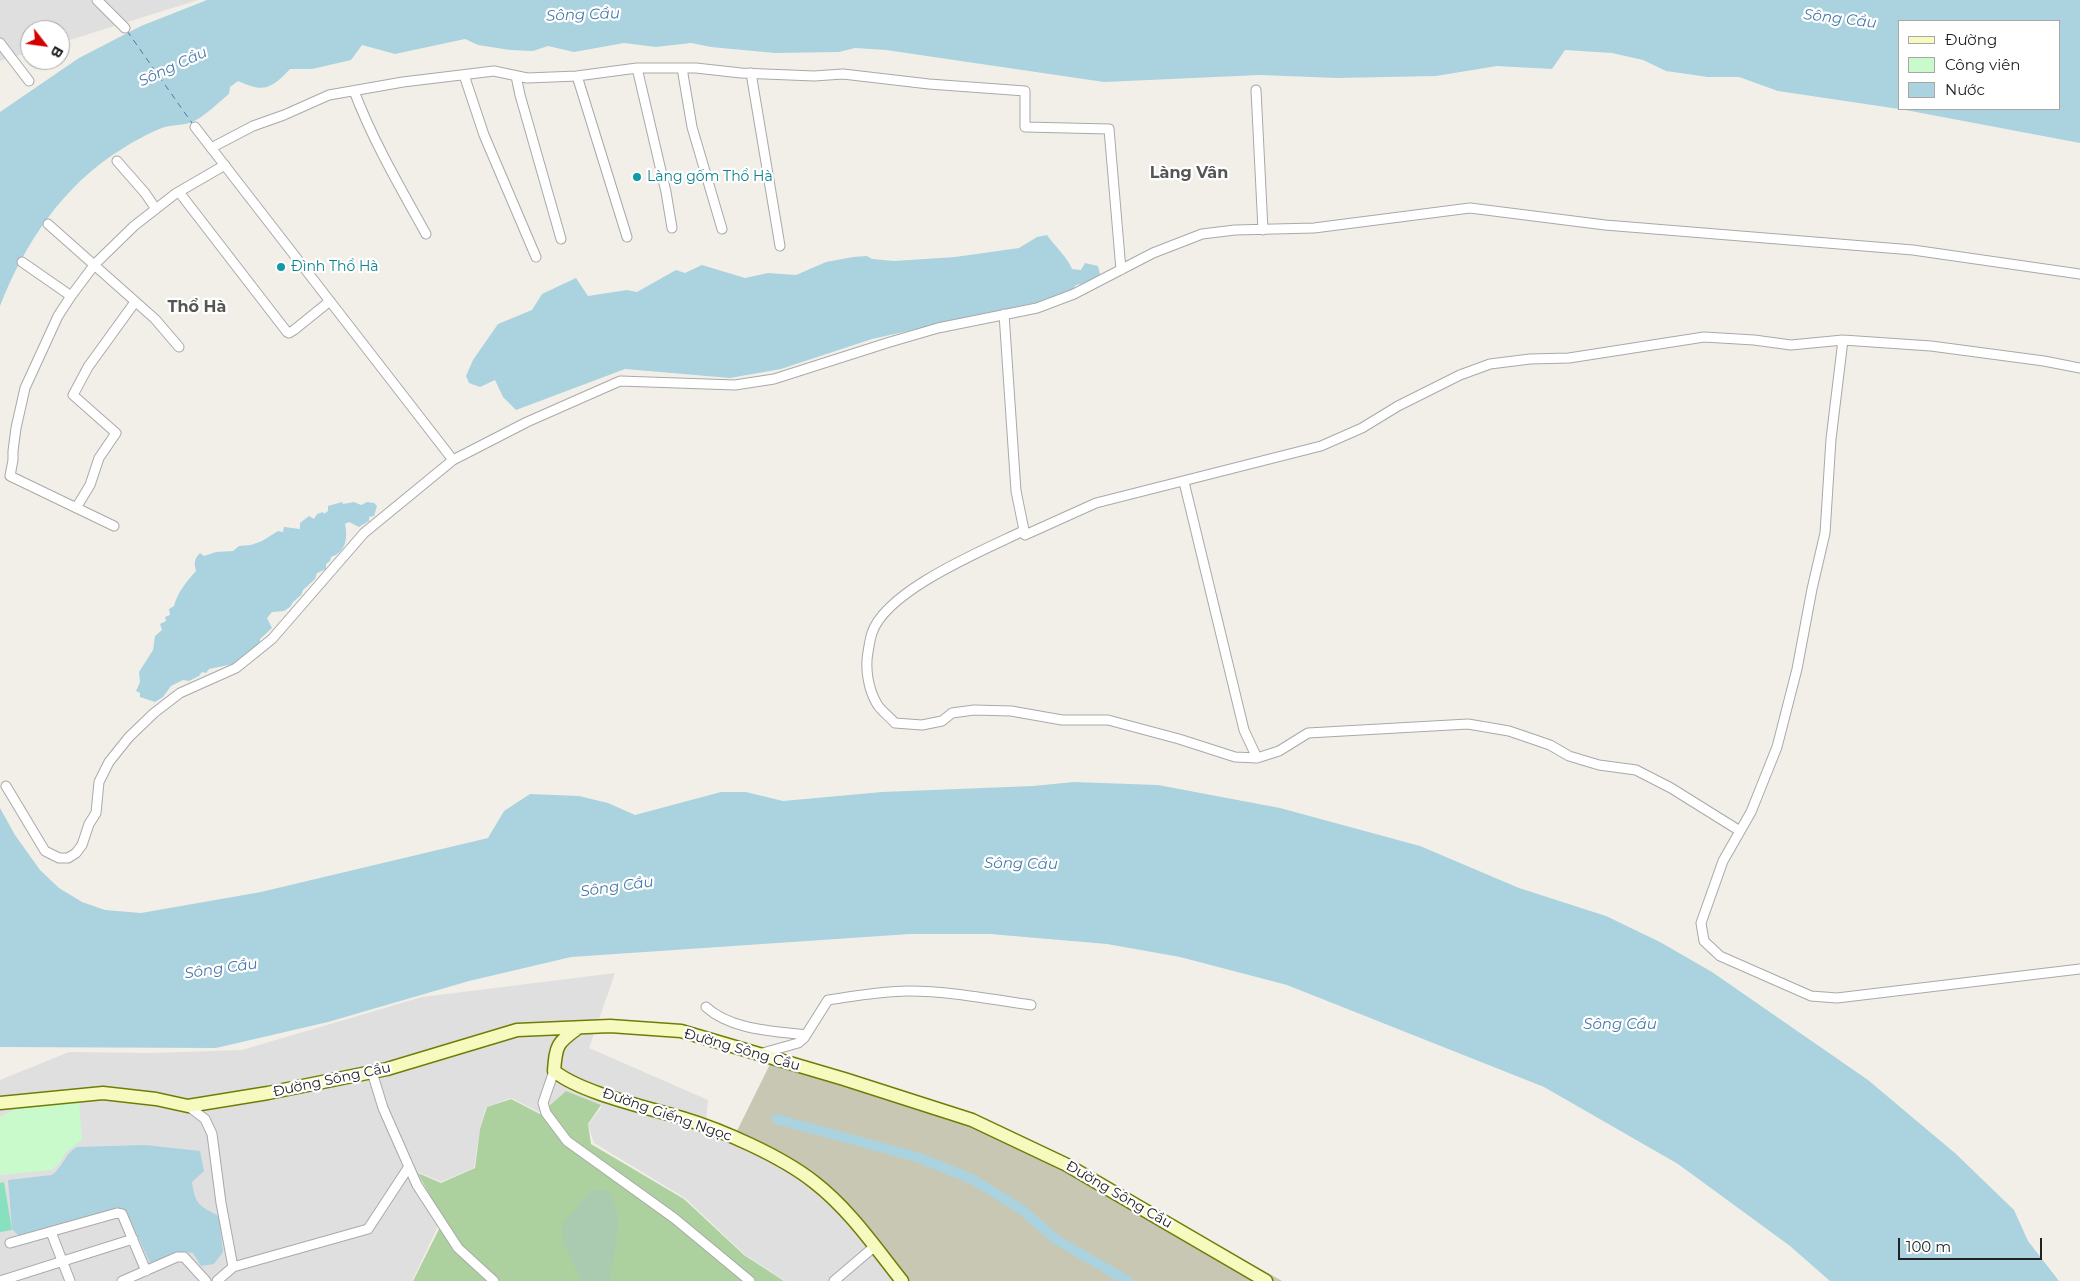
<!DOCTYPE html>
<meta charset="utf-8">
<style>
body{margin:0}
#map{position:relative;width:2080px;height:1281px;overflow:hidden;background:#f2efe9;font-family:Montserrat,sans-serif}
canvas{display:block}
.legend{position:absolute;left:1898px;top:20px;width:162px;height:90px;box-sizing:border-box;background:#fff;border:1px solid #a7a7a7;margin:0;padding:6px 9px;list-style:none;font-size:15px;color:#222}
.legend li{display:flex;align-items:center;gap:10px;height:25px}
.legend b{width:25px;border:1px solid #a7a7a7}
.north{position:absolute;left:20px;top:20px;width:50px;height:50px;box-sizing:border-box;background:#fff;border:1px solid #a7a7a7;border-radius:50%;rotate:120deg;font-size:14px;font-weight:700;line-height:20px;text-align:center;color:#222}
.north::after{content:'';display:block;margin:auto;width:18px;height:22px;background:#d40000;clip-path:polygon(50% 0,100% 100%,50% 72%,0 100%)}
.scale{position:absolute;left:1898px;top:1238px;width:144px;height:22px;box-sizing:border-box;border:2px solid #222;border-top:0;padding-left:6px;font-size:15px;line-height:18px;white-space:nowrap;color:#222;-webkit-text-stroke:4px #fff;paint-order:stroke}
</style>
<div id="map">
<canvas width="2080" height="1281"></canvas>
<ul class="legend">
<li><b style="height:6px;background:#f7fabf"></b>Đường</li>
<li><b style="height:14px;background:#c8facc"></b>Công viên</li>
<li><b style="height:14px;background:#aad3df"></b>Nước</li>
</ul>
<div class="north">B</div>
<div class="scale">100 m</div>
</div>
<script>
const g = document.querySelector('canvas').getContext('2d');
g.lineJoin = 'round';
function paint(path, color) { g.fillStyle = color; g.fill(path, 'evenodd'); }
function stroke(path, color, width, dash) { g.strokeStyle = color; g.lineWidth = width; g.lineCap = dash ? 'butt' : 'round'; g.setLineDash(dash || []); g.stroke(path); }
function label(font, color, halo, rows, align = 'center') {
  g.font = font + ' Montserrat,sans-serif'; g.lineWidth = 4.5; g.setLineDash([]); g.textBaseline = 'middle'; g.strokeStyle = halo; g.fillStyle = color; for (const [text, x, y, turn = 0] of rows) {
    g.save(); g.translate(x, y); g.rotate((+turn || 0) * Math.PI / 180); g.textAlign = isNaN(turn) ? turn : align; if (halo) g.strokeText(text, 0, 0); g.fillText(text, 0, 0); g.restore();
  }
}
paint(new Path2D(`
 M0,0H198L60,43V30H30V52L0,61Z
 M615,973L589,1048L708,1100L706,1120L792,1163L907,1281H785L744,1254L685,1198L594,1143L588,1125L602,1106L566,1091L541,1113L511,1098L486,1107L480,1129L474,1168L441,1182L418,1172L441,1220L412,1281H0V1080L69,1052L151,1053L242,1050L422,997Z`), '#e0dfdf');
paint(new Path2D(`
 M775,1054L915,1095L975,1115L1081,1167L1282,1281H909L879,1242L839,1194L796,1164L736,1133Z`), '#c7c7b4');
paint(new Path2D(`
 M566,1091L601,1105L588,1124L591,1144L684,1199L744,1255L784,1281H413L443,1221L418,1173L441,1183L475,1168L480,1129L487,1107L511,1099L540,1114Z`), '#add19e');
paint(new Path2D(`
 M593,1190H608C627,1217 613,1251 610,1281H581L563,1242V1222Z`), '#aacbaf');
paint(new Path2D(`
 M79,1100L82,1140L67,1151L60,1162L52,1170L0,1175V1117L21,1106Z`), '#c8facc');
paint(new Path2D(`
 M4,1182L12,1230L0,1232V1183Z`), '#88e0be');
paint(new Path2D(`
 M207,0H2080V143L1900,109H2059V21H1899V109L1778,91L1739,77H1708L1666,71L1643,60L1612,53L1565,50L1552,69L1497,66L1436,76L1337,78L1260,75L1104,82L886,50L855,48L839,52L775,53L711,47L691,43L656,47L624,43L574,52L548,46L533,51L510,50L478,45L465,39L395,54L362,45L351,60L312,69H290C271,89 264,93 238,81L230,87L229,94C219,102 204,117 192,122C183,126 172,124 162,128C149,133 134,141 122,149C64,184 24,244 0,306V112L79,58L141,26Z
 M1047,235C1055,247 1067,256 1072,269L1081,270L1085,263L1098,266L1100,274L1091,282L1076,285L1071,292L1039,302L872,339L781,369L730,378L625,369L516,410L503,397L495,380L480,387L469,383L466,376L473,360L498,324L532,310L542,294L576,278L588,296L627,290L637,292L676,270L685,273L702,265L745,278L768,273L796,275L826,262L853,257L867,256L872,259L894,261L955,257L1019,248L1037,237Z
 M342,502L343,504L354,502L361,505L367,502L374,503L377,506L374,516L369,517V521L359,527L349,522L345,524C348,538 346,552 331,557L330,561L326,564V569L317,573L315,579L303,590L301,595L293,602L290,607L284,611L272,612L267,618L272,628L260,639V643L233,664L209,669L206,673L202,672L199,676L189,681L183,680L171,686L163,697L155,702L140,697V693L136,691L140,682L139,672L153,650L155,636L162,630L160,624L166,621L165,617L170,615L169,609L174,606C177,593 187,581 196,571C194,563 194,559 200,553L204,556L216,552L233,551L239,546L251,545L262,541L278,531L283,532L284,527L300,529V523L309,516L314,519L317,514L323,512L324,514L328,511V506Z
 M1074,782L1158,785L1280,808L1420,846L1519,888L1606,916L1660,942L1712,972L1868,1080L1956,1154L2014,1210L2028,1241L2059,1281H1830L1790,1246L1678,1164L1544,1087L1287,985L1180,957L1107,944L990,934H910L571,957L469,981L328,1022L216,1048L0,1047V808L15,835L40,870L59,888L82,902L105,910L141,913L261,892L488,838L504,811L530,794L579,796L608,803L635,815L721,792H746L783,801L882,792L1033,786Z
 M145,1145L200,1151L204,1171L192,1182C195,1204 199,1206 219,1216L223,1252L214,1264L201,1266L193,1253L184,1252L151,1265L127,1213L118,1210L19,1236L12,1229L8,1180L52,1175C63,1167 65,1153 77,1147Z`), '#aad3df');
stroke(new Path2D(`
 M776,1119L917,1157L972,1179L1021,1209L1057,1240L1128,1281`), '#aad3df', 10);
stroke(new Path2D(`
 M127,31L192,123`), '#4a7aab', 1, [6, 5]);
const minor = new Path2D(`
 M97,0L125,28
 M0,43L29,81
 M637,68L666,192L672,228
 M682,68L692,127L722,229
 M751,73L780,246
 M464,75L484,135L536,257
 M516,76L520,95L561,239
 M577,76L637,68H696L741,73L814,76L843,74L929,84L1025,91V127L1109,129L1121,270
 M1256,90L1263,230
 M354,91C373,141 400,187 426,234
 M195,127L453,460
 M211,148L253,126L284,115L329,95L403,82L494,71L527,78L577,76L627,237
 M117,161L145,193L156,209
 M179,192L287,332L289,333L294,330L330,301
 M48,224L155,319L179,347
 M22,262L71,296
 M1004,314L1016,491L1025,535L1096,503L1321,446L1362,428L1398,406L1460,375L1490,364L1530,359L1569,358L1704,337L1754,340L1791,345L1843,340L1931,346L2044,361L2080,368
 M1843,340L1831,439L1825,533L1812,589L1797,669L1777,747L1751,812L1723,861L1701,923L1704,941L1720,956L1811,996L1837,998L2080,969
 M1184,482L1244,730L1257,758
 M76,508L90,485L99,458L116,433L73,395L88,367L135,302
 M114,526L10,476L13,460V451L16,428L25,388L58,316L71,296L95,264L134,226L175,194L225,165
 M1023,531C984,550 886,590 872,633C870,639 869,646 868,652C865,668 868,689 877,704C881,711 890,717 895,723L922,725L942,721L952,713L974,710L1011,711L1062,720H1108L1179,739L1235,757L1257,758L1279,751L1308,733L1468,724L1509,731L1550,745L1569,756L1599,765L1636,770L1671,788L1740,831
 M6,786L45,851L59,858H68L76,853L82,845L89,824L96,813L99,782L109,762L129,737L154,713L180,693L236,668L272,639L364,533L453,460L527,422L620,381L735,385L774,379L890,342L938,328L1037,308L1074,294L1153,253L1202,234L1235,230L1314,228L1470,208L1605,225L1913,250L2080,274
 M706,1007C731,1030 774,1031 806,1035
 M759,1054L798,1043L804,1038L828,1000C855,996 882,991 908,991C949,991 990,999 1031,1005
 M554,1071L543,1103L546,1113L567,1141L674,1218L750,1281
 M372,1072L383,1108L417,1185L458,1248L494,1281
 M188,1106L205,1119L212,1134L221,1203L233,1267L217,1281
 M51,1232L70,1281
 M10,1243L117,1213L122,1214L146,1271
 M233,1267L368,1229L408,1168
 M0,1281L133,1239
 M122,1281L177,1257H184L206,1281
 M834,1281L875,1246`);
const secondary = new Path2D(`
 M578,1028C557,1043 556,1045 554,1071C581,1093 646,1107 682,1118C722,1130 781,1156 814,1182C849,1209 875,1247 902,1281
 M0,1103L103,1093L156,1099L188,1106L268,1093L387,1069L517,1030L610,1026L681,1031L844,1079L972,1120L1067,1165L1266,1281`);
stroke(minor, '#a9a9a9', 11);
stroke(secondary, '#707d05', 15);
stroke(minor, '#fff', 9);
stroke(secondary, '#f7fabf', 12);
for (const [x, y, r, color] of [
 [637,177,5,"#0f9aa8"],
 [281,267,5,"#0f9aa8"]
]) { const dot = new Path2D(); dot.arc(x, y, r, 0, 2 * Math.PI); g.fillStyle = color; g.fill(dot); stroke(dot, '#fff', 2); }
label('14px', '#0d838f', '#fff', [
 ["Làng gốm Thổ Hà",647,177],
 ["Đình Thổ Hà",291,267]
], 'left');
label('14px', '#222', '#fff', [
 ["Đường Sông Cầu",742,1050,16],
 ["Đường Sông Cầu",332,1080,-12],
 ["Đường Giếng Ngọc",667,1115,19],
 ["Đường Sông Cầu",1119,1195,30]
]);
label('italic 15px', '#4a7aab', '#fff', [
 ["Sông Cầu",583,15,-2],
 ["Sông Cầu",1840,19,7],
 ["Sông Cầu",173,67,-25],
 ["Sông Cầu",1021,864,1],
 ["Sông Cầu",617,887,-8],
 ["Sông Cầu",221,969,-8],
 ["Sông Cầu",1620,1025]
]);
label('bold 16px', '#555', '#fff', [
 ["Làng Vân",1189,173],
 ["Thổ Hà",197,307]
]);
</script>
